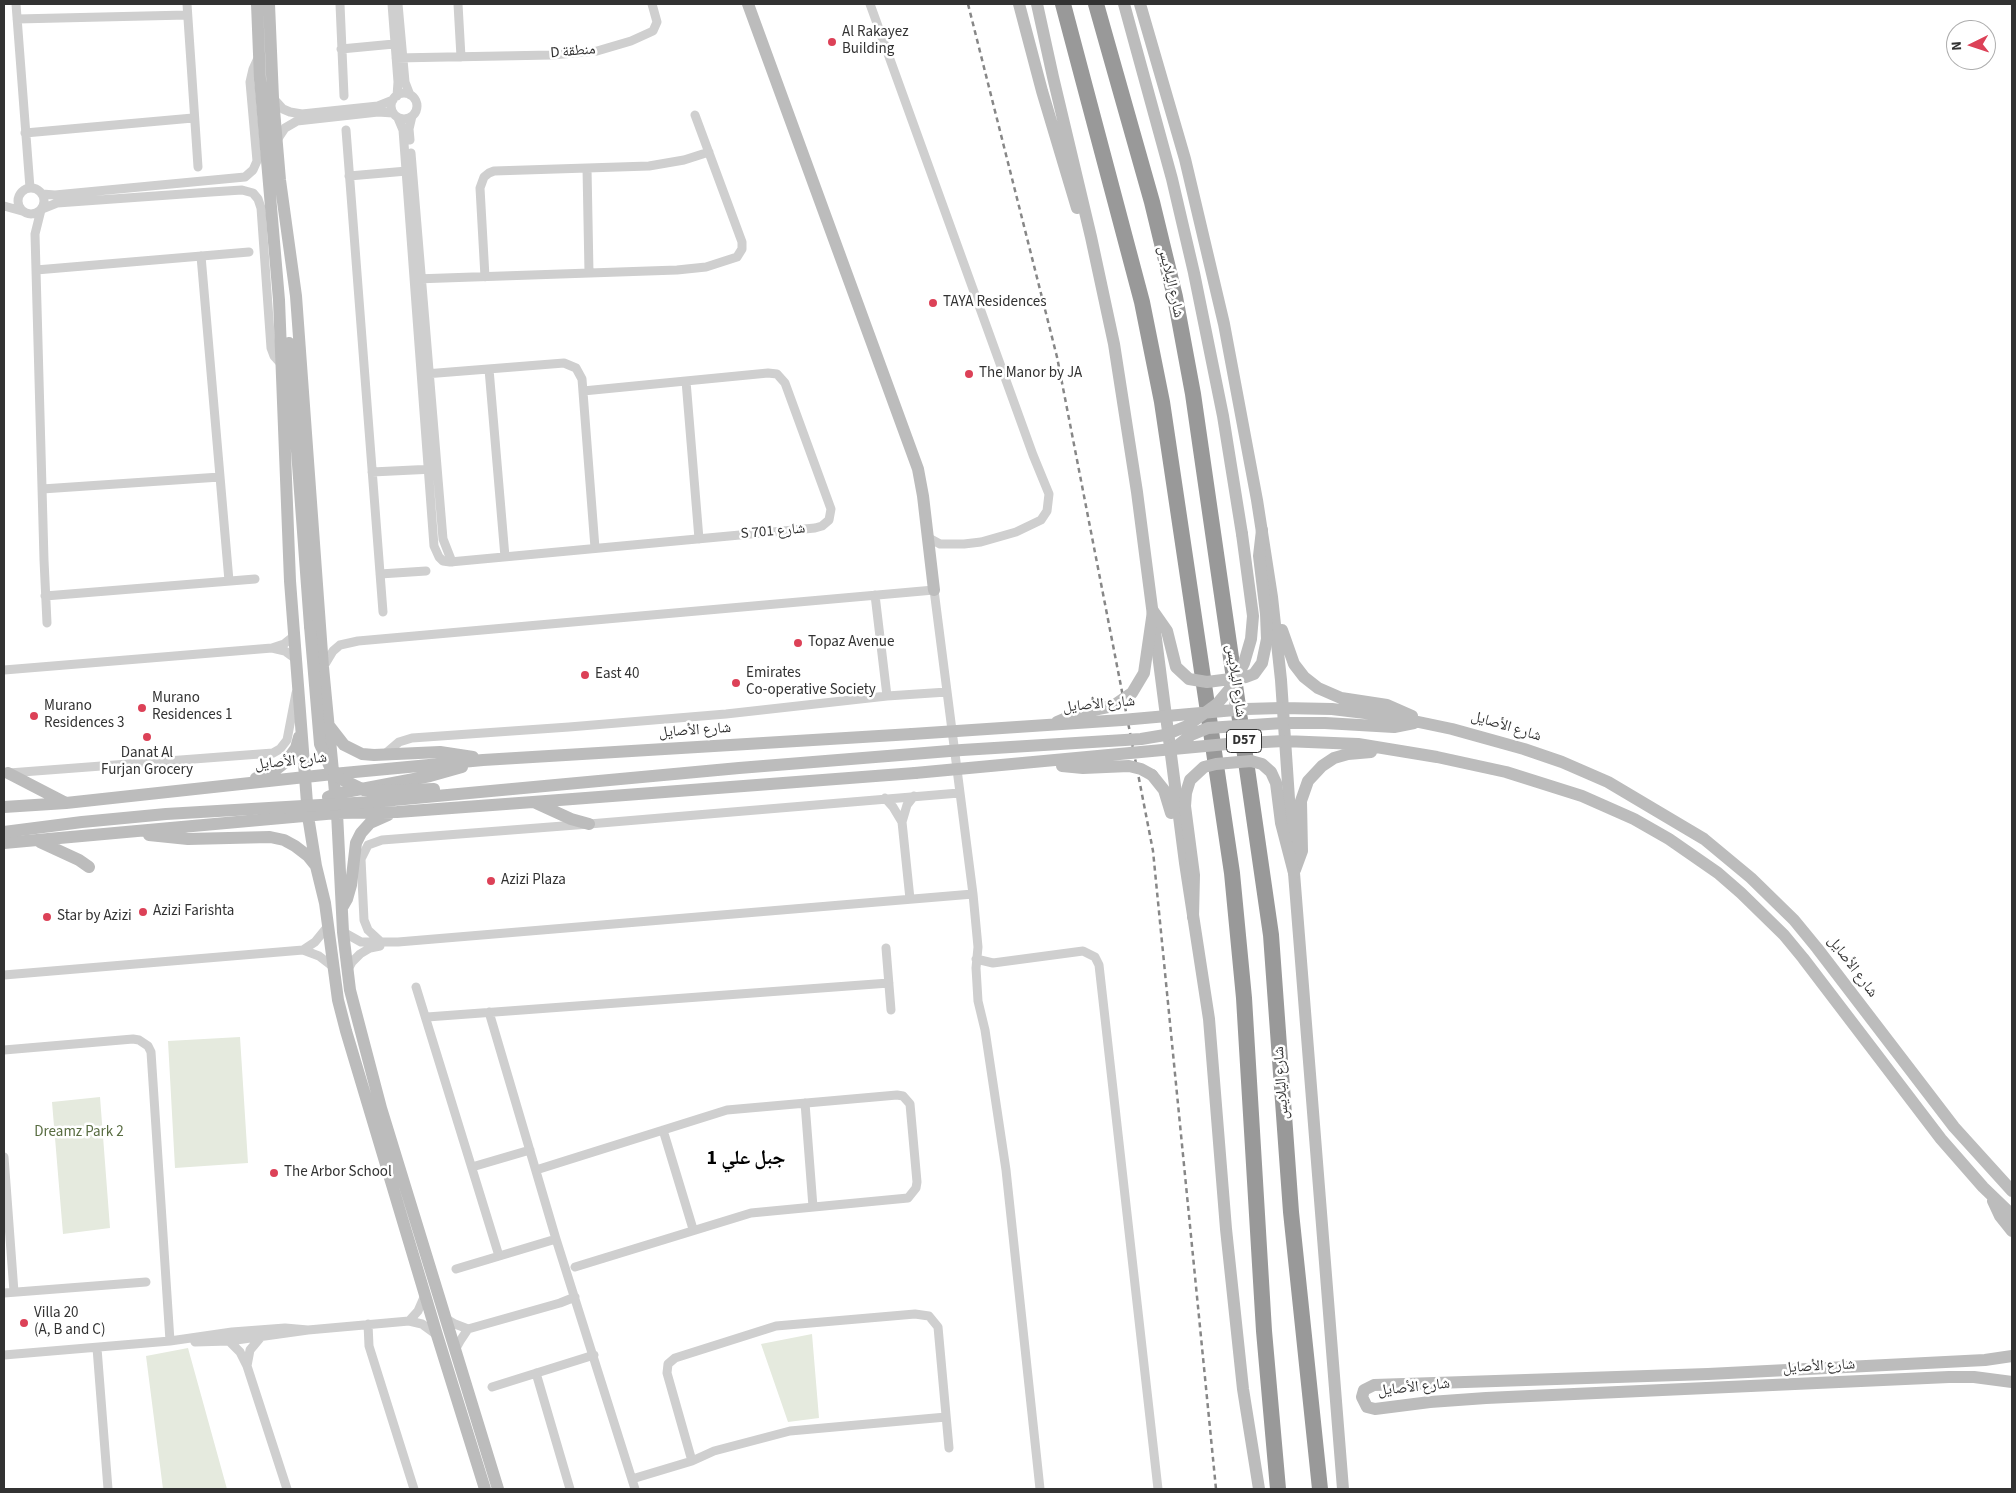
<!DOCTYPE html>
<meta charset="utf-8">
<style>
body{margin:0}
#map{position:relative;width:2016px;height:1493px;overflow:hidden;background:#fff;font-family:"Source Sans 3",sans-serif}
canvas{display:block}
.frame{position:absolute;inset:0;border:5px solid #323232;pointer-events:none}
.north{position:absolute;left:1946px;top:20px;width:50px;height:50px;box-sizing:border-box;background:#fff;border:1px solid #adadad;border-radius:50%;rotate:266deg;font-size:14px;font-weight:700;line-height:20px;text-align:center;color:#323232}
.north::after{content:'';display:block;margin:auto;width:18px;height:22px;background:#dc4157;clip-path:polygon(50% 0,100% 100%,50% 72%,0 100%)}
</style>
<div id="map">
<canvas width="2016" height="1493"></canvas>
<div class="frame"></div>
<div class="north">N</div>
</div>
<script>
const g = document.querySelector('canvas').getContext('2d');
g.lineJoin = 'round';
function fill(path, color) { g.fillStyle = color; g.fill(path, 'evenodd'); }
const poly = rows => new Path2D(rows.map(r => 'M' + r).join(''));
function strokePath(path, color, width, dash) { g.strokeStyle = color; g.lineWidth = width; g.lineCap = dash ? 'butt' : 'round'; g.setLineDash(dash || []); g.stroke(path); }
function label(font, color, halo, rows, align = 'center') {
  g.font = font + ' "Source Sans 3","Noto Naskh Arabic",sans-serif'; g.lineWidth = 5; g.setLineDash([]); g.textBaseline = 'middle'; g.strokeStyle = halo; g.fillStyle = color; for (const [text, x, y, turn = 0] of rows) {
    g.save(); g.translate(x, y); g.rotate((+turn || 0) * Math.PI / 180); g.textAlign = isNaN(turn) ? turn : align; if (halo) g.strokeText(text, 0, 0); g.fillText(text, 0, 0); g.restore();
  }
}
fill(poly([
 [240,1037,248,1163,175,1168,168,1041],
 [100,1097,110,1228,63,1234,52,1102],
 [812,1334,819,1418,788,1422,761,1344],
 [188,1348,227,1489,163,1489,146,1356]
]), '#e5eade');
strokePath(poly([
 [16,4,30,188],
 [187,4,198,167],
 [340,4,344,96],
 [392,4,398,82,397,96],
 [398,4,405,82,410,95],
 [458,4,461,57],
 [870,4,1033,455,1049,494,1047,511,1041,520,1016,532,981,542,964,544,940,544,927,537],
 [17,19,187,15],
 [341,49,394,44],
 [396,58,552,55,597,51,631,41,653,31,657,22,652,4],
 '391 106a13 13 0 1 1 26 0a13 13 0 1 1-26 0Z',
 [273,98,283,109,290,112,302,114,378,106,393,100],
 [398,118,403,130,434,546,439,557,443,561,450,562,815,528,822,526,829,520,831,509,785,383,777,374,768,373,583,391],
 [346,130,383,612],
 [25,133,193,118],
 [277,140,285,128,297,121,378,112,393,113],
 [410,140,409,129,412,116],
 [411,153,443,539,452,562],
 [587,168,589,273],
 [349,176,407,171],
 '18 201a13 13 0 1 1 26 0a13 13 0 1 1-26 0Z',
 [42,194,55,195,245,177,253,170,257,161,250,82,253,69,258,58],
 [4,206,22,211],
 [42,209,57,203,211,192,242,190,253,193,258,199,261,208,271,348,274,356,282,365],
 [41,210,35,234,44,560,47,623],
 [201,256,229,581],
 [36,270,249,252],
 [485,277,480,188,484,177,489,173,494,171,649,166,684,160,709,152],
 [415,279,677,270,706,267,737,257,742,249,742,242,695,115],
 [489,369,505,557],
 [425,374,564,363,576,368,582,379,595,548],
 [686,381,699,539],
 [372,472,434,469],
 [42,489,220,477],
 [380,574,426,571],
 [875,595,887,696],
 [45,596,255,579],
 [272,648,285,651,296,659],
 [324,666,333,651,340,645,358,641,934,590,973,894,978,947,976,968,978,1001,985,1030,1006,1170,1040,1489],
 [4,670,272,648,284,644,294,636],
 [385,754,399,742,412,738,569,727,726,714,887,696,947,692],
 [9,773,273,753,280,749,287,740,296,693],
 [885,798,893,807,902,822],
 [910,899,902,822,907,805,914,796],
 [343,932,361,942,398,942,973,894],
 [381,942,368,930,364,920,361,859,368,845,382,840,589,824,959,793],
 [886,948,891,1010],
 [303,950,315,942,328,926],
 [976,959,993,963,1083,951,1095,957,1099,965,1158,1489],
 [347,971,352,962,360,954,370,948,380,946],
 [4,975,303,950,319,956,332,966],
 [416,987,499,1256],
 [489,1012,556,1239,635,1489],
 [427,1017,889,983],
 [4,1050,133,1039,139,1040,148,1046,151,1052,170,1341],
 [805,1103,813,1207],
 [663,1130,693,1229],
 [4,1157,14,1292],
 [472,1167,530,1150],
 [536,1170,727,1110,897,1095,903,1096,910,1104,917,1182,916,1188,908,1198,751,1213,575,1267],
 [456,1269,556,1239],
 [4,1293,146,1282],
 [445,1318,455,1324,468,1329],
 [409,1321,418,1311,425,1295],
 [368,1324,369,1346,414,1489],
 [229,1341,240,1352,247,1366,287,1489],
 [195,1342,229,1341,308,1330,409,1321,422,1324,437,1335],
 [97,1348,108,1489],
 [455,1350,460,1341,468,1329,560,1303,575,1297],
 [4,1355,170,1341,232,1332,285,1328,308,1330],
 [247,1366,250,1350,260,1338],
 [536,1373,570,1489],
 [492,1387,594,1355],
 [692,1461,667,1373,668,1364,675,1358,776,1326,915,1314,929,1316,938,1327,949,1448],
 [632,1479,692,1461,714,1451,790,1431,946,1417]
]), '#cfcfcf', 9);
strokePath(poly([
 [257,4,260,79,279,300,290,581,308,816,316,866,325,903,338,1000,346,1031,437,1335,485,1489],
 [269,4,273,98,280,180,296,296,323,667,337,813,343,932,350,990,381,1108,498,1489],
 [748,4,918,469,923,496,934,590],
 [1019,4,1042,91,1077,208],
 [1037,4,1053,77,1091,237,1114,344,1137,492,1185,863,1209,1019,1226,1229,1243,1389,1259,1489],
 [1124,4,1172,179,1194,273,1223,416,1242,534],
 [1140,4,1185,159,1224,324,1257,500,1272,597,1281,680,1294,873,1343,1489],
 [289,343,310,626],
 [1282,630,1294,664,1304,677,1318,688,1341,698,1387,705,1412,716],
 [1282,708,1332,709,1390,716,1452,729,1524,749,1562,762,1608,782,1704,839,1751,878,1794,920,1817,948,1954,1127,2012,1191],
 [1283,723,1325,723,1394,727,1414,723],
 [330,727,344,745,362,754,374,755,440,752,473,757],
 [1284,741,1358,744,1437,757,1506,772,1582,796,1634,819,1669,839,1718,873,1741,893,1784,935,1803,958,1941,1139,1983,1187,2012,1215],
 [8,773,66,803],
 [1152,775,1164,790,1171,813],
 [256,778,274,771,287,761,296,748,299,737],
 [328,797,335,794,430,776,462,767],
 [536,803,571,819,589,824],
 [4,807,66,803,333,774,483,760,912,734],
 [149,835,188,839,270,837,284,840,295,846,308,856,316,866],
 [40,842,79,860,89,867],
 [4,843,337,813,397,812,533,802,915,773],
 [1295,870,1302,851,1301,801,1308,781,1322,766,1334,758,1348,754,1371,752],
 [343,906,347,899,351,885,356,843,361,833,370,823,388,815],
 [1993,1201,2000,1216,2012,1231],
 [2012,1356,1985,1360,1708,1374,1374,1385,1364,1390,1362,1397,1367,1407,1375,1409,1430,1402,1486,1398,1949,1377,1974,1377,2012,1382]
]), '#bcbcbc', 12);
strokePath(poly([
 [1063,4,1142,302,1162,402,1232,873,1244,998,1264,1331,1278,1489],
 [1096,4,1152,202,1175,297,1193,394,1271,935,1291,1212,1320,1489]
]), '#999', 16);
strokePath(poly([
 [968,4,1057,357,1153,851,1216,1489]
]), '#878787', 2.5, [5, 4]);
strokePath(poly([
 [1153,611,1167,631,1176,667,1189,679,1207,682,1246,677,1254,674,1262,663,1267,639,1266,614,1259,556,1262,530],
 [310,626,320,744,330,767,341,779,364,790,380,791,434,789],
 [1057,722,1078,713,1113,706,1132,693,1144,673,1153,611],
 [912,734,1122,720,1246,709,1282,708],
 [1171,751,1191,735,1208,728,1283,723],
 [1062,766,1083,768,1129,766,1141,769,1152,775],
 [915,773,1227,744,1284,741],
 [4,832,82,822,166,814,372,802,739,768,962,750,1141,739,1165,735,1187,726,1217,704,1233,685,1244,663,1251,639,1253,616,1242,534],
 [1193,917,1194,875,1185,806,1186,793,1190,780,1204,767,1216,764,1251,761,1262,764,1271,772,1276,783,1281,823,1294,873]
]), '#bcbcbc', 12);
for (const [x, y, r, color] of [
 [832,42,5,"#dc4157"],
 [933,303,5,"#dc4157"],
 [969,374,5,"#dc4157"],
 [798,643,5,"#dc4157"],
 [585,675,5,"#dc4157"],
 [736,683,5,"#dc4157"],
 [142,708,5,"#dc4157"],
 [34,716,5,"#dc4157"],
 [147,737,5,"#dc4157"],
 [491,881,5,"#dc4157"],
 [143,912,5,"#dc4157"],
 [47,917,5,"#dc4157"],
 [274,1173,5,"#dc4157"],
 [24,1323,5,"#dc4157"]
]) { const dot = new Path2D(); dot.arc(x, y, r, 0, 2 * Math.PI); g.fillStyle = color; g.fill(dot); strokePath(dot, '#fff', 2); }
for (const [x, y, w] of [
 [1244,741,35]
]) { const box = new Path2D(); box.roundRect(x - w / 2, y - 11.5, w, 23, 4); g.fillStyle = '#fff'; g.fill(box); strokePath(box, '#323232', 1); }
label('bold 14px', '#323232', null, [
 ["D57",1244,741]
]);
label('15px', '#323232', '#fff', [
 ["Al Rakayez",842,33],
 ["Building",842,50],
 ["TAYA Residences",943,303],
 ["The Manor by JA",979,374],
 ["Topaz Avenue",808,643],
 ["Emirates",746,674],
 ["Co-operative Society",746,691],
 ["East 40",595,675],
 ["Murano",152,699],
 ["Residences 1",152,716],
 ["Murano",44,707],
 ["Residences 3",44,724],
 ["Danat Al",147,754,"center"],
 ["Furjan Grocery",147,771,"center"],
 ["Azizi Plaza",501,881],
 ["Azizi Farishta",153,912],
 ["Star by Azizi",57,917],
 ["The Arbor School",284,1173],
 ["Villa 20",34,1314],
 ["(A, B and C)",34,1331]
], 'left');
label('15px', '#323232', '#fff', [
 ["D منطقة",573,52,-5],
 ["شارع اليلايس",1170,282,77],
 ["S 701 شارع",773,532,-5],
 ["شارع اليلايس",1235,681,82],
 ["شارع الأصايل",1099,705,-5],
 ["شارع الأصايل",1506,727,17],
 ["شارع الأصايل",695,731,-4],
 ["شارع الأصايل",291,762,-6],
 ["شارع الأصايل",1852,967,53],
 ["شارع اليلايس",1282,1083,-94],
 ["شارع الأصايل",1819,1367,-3],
 ["شارع الأصايل",1414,1388,-6]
]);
label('15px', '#586c41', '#fff', [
 ["Dreamz Park 2",79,1133]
]);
label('bold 20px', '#000', '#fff', [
 ["جبل علي 1",746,1160]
]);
</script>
